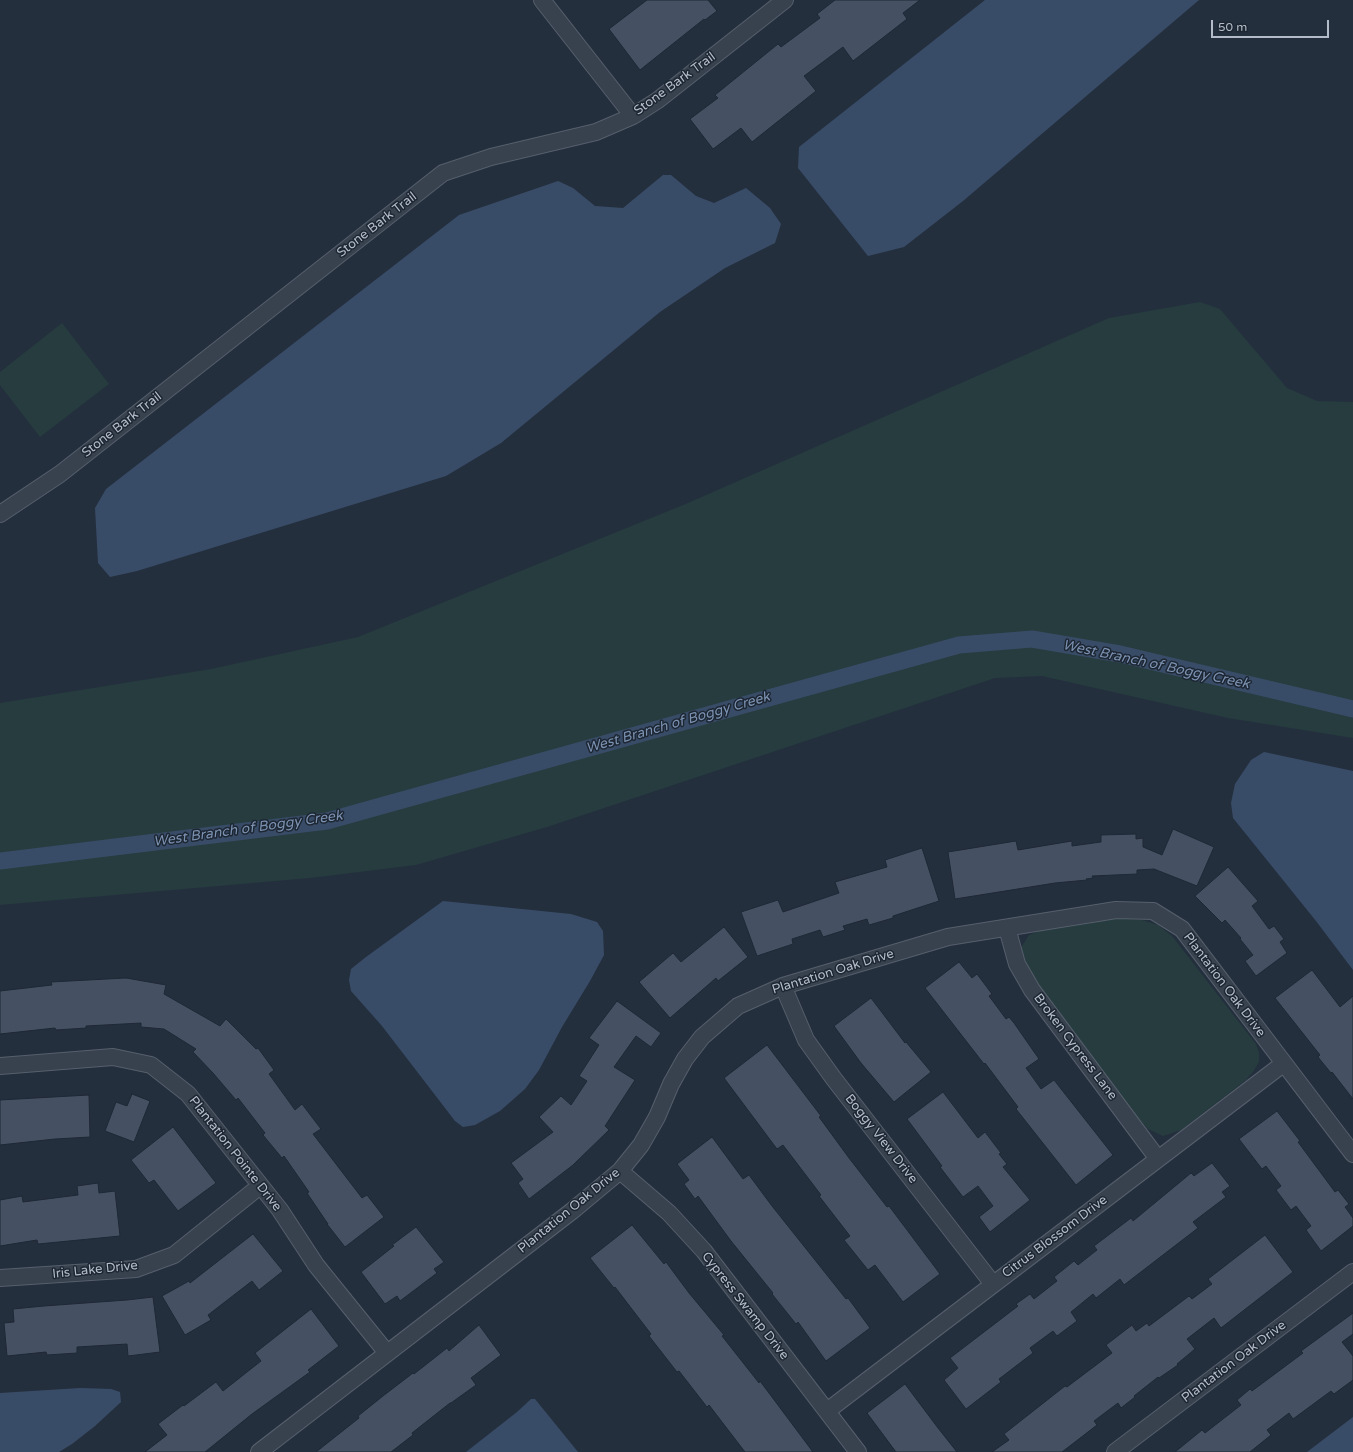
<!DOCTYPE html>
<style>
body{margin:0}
#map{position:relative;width:1353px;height:1452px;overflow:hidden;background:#242f3e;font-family:"Varela Round",sans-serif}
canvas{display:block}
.scale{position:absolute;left:1211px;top:20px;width:118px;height:18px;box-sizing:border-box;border:2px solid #b4bcc9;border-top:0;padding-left:5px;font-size:12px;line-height:14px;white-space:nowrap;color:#b4bcc9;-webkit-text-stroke:3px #1d2633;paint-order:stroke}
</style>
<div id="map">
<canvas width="1353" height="1452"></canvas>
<div class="scale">50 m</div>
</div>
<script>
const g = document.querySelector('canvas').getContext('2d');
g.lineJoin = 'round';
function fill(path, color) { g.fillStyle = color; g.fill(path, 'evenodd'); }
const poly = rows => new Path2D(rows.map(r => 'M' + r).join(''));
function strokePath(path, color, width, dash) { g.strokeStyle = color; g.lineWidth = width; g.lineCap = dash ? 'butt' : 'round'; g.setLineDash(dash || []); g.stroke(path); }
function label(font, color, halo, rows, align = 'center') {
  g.font = font + ' "Varela Round",sans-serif'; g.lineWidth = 3; g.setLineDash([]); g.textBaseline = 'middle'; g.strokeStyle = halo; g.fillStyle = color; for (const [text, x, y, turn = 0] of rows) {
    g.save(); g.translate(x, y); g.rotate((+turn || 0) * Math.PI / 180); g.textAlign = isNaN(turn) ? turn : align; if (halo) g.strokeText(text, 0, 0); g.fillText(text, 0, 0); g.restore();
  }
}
fill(poly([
 [1200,302,1220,309,1287,388,1317,401,1353,402,1353,738,1228,718,1042,676,995,678,547,827,416,865,310,878,0,905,0,703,211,669,358,637,688,503,1109,318],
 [62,323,109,384,40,437,0,385,0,372],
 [1122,918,1142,920,1158,925,1172,936,1256,1044,1259,1053,1259,1062,1253,1072,1246,1080,1181,1130,1163,1136,1148,1129,1135,1115,1027,973,1021,953,1022,946,1029,935,1040,931]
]), '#263c3f');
fill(poly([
 [985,0,1199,0,963,201,904,247,868,256,798,168,799,147],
 [663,175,671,175,696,196,714,203,746,188,770,208,781,224,775,243,725,268,660,312,501,443,446,476,137,571,110,577,98,563,95,508,106,489,459,215,558,181,573,188,595,206,623,208],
 [1264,752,1353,771,1353,970,1316,921,1233,818,1231,803,1235,784,1251,760],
 [443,901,571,914,597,922,603,931,604,955,590,981,562,1027,539,1070,525,1089,500,1111,475,1125,463,1127,455,1121,382,1026,351,991,349,980,351,969,366,957],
 [80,1388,111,1389,120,1392,121,1402,95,1426,72,1444,59,1452,0,1452,0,1393],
 [531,1399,535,1399,578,1452,466,1452,517,1412],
 [1353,1417,1353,1452,1307,1452]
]), '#394c67');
strokePath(poly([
 [0,861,327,821,959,645,1032,639,1120,654,1353,709]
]), '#394c67', 17);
const building = poly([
 [647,0,708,0,717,11,705,20,704,19,640,70,609,29,647,0],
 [835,0,920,0,903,13,907,19,853,61,843,47,804,76,816,91,752,142,741,128,713,149,690,119,718,98,715,95,778,44,781,47,820,18,817,14,835,0],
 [1173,829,1214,847,1197,886,1154,869,1137,870,1137,874,1092,876,1093,878,1086,879,1087,880,1055,883,955,899,948,852,1016,841,1018,850,1072,841,1072,846,1101,842,1101,835,1136,834,1136,839,1143,838,1143,847,1162,855,1173,829],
 [922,848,939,901,893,916,893,918,869,925,867,919,843,926,845,930,823,937,820,930,792,939,793,944,757,956,741,912,778,900,783,912,839,893,835,882,887,867,885,860,922,848],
 [1228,867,1258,901,1252,906,1269,929,1274,926,1284,939,1280,942,1287,953,1256,976,1245,961,1253,955,1240,939,1241,938,1225,920,1222,923,1195,896,1228,867],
 [724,927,748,957,718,981,716,978,670,1018,639,982,673,953,681,962,724,927],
 [959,962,972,978,977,974,992,994,989,996,1006,1019,1009,1017,1014,1023,1039,1059,1026,1068,1041,1089,1054,1080,1113,1155,1076,1185,1016,1109,1018,1107,985,1063,984,1064,925,988,959,962],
 [1312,970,1340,1007,1353,996,1353,1099,1332,1072,1331,1073,1318,1057,1320,1055,1275,998,1312,970],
 [126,978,166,985,164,994,220,1026,226,1019,256,1049,258,1048,274,1070,269,1074,295,1110,302,1104,321,1129,313,1134,362,1198,367,1195,384,1217,345,1247,327,1224,328,1224,307,1193,309,1192,284,1156,282,1158,263,1135,265,1133,238,1098,236,1100,213,1073,193,1052,196,1049,164,1029,141,1027,141,1023,86,1026,86,1028,56,1030,55,1028,0,1034,0,991,52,985,51,982,126,978],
 [871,998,905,1043,906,1042,931,1072,894,1102,861,1063,834,1026,871,998],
 [617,1001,661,1033,651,1047,636,1036,614,1067,635,1080,605,1126,609,1130,573,1165,529,1199,518,1183,523,1179,511,1163,553,1132,539,1117,561,1096,571,1105,587,1081,579,1076,599,1045,589,1038,617,1001],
 [767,1045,821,1116,819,1117,849,1158,887,1207,889,1206,940,1274,903,1302,875,1265,868,1270,844,1240,850,1236,819,1196,821,1195,783,1145,777,1149,724,1078,767,1045],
 [943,1092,978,1138,985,1132,1001,1153,999,1154,1007,1164,1003,1167,1030,1200,990,1232,979,1217,993,1206,978,1186,963,1197,940,1167,942,1166,907,1119,943,1092],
 [132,1094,150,1101,134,1142,105,1131,116,1102,127,1106,132,1094],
 [89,1095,90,1137,55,1139,0,1145,0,1100,89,1095],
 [1277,1111,1300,1141,1298,1142,1335,1192,1338,1190,1349,1204,1345,1207,1353,1218,1353,1226,1321,1251,1306,1230,1311,1226,1296,1206,1291,1210,1276,1190,1281,1186,1266,1166,1262,1169,1239,1139,1277,1111],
 [173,1127,216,1183,178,1211,154,1180,149,1183,131,1160,173,1127],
 [712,1137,743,1179,749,1175,772,1206,846,1299,848,1298,870,1328,826,1361,798,1322,796,1324,772,1294,773,1293,731,1241,698,1196,695,1199,684,1184,689,1180,677,1164,712,1137],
 [1212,1163,1230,1186,1222,1192,1226,1197,1193,1222,1198,1228,1124,1285,1120,1279,1096,1298,1093,1294,1071,1312,1077,1321,1057,1336,1053,1331,1030,1348,1033,1353,999,1379,1001,1382,966,1409,944,1380,958,1368,950,1358,1018,1306,1016,1304,1030,1294,1034,1299,1057,1281,1054,1277,1074,1261,1078,1265,1097,1250,1094,1246,1131,1218,1133,1221,1191,1173,1194,1176,1212,1163],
 [98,1183,99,1193,115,1191,120,1236,38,1244,37,1240,0,1246,0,1200,22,1196,23,1202,78,1195,77,1186,98,1183],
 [632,1225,664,1264,666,1262,689,1293,724,1335,722,1336,759,1383,760,1381,813,1452,745,1452,709,1405,707,1407,679,1371,677,1372,649,1336,651,1334,615,1287,614,1288,590,1258,632,1225],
 [416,1227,444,1262,434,1269,437,1273,400,1301,397,1296,385,1304,361,1272,394,1246,392,1245,416,1227],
 [253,1234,283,1271,259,1290,252,1281,208,1315,211,1320,185,1335,162,1296,189,1281,190,1283,253,1234],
 [1265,1235,1293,1272,1221,1328,1214,1318,1187,1339,1195,1349,1177,1364,1178,1365,1159,1378,1158,1377,1134,1396,1135,1397,1121,1408,1118,1403,1094,1421,1097,1425,1062,1452,992,1452,1009,1440,1004,1434,1065,1386,1067,1387,1112,1353,1106,1345,1132,1325,1136,1331,1147,1323,1149,1326,1189,1296,1192,1299,1212,1284,1208,1279,1265,1235],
 [153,1297,160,1352,128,1356,127,1344,77,1347,77,1353,47,1355,46,1352,7,1356,4,1323,14,1322,13,1309,44,1306,127,1300,153,1297],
 [311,1309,339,1346,308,1370,310,1372,252,1414,205,1452,145,1452,167,1435,158,1424,183,1405,184,1406,216,1382,223,1391,261,1361,255,1353,311,1309],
 [1353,1313,1353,1334,1342,1342,1353,1356,1353,1380,1334,1394,1331,1391,1293,1419,1289,1413,1267,1430,1271,1435,1250,1452,1175,1452,1202,1430,1205,1433,1241,1405,1237,1400,1250,1389,1252,1391,1303,1353,1301,1351,1353,1313],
 [479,1325,501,1355,471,1378,476,1385,451,1403,450,1403,412,1433,413,1435,391,1452,316,1452,359,1418,358,1416,383,1396,413,1373,414,1374,447,1348,449,1351,479,1325],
 [905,1384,938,1428,957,1452,896,1452,867,1413,905,1384]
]);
fill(building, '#455162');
strokePath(building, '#1f2835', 1);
const minor = poly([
 [542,0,633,116],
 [0,514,60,474,443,173,491,157,596,132,633,116,658,100,785,0],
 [1007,928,1017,964,1032,990,1158,1159],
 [783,986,806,1040,834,1079,993,1284],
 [0,1066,113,1057,151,1065,188,1094,280,1210,316,1265,387,1353],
 [620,1171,669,1213,704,1251,858,1452],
 [0,1278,136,1269,174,1255,260,1186],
 [827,1411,1283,1064],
 [259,1452,572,1211,620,1171,641,1145,657,1117,671,1084,685,1059,702,1037,738,1006,783,986,948,937,1116,910,1153,911,1182,929,1353,1154],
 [1115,1452,1353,1272]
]);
strokePath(minor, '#565f6c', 18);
strokePath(minor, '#38414e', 16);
label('13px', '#b4bcc9', '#1d2633', [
 ["Stone Bark Trail",675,84,-36],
 ["Stone Bark Trail",377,225,-38],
 ["Stone Bark Trail",122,425,-38],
 ["Plantation Oak Drive",833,972,-17],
 ["Plantation Oak Drive",1224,985,53],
 ["Broken Cypress Lane",1075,1047,53],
 ["Boggy View Drive",881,1139,52],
 ["Plantation Pointe Drive",235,1154,52],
 ["Plantation Oak Drive",569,1211,-39],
 ["Citrus Blossom Drive",1055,1237,-37],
 ["Iris Lake Drive",95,1270,-6],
 ["Cypress Swamp Drive",745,1306,52],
 ["Plantation Oak Drive",1234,1362,-37]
]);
label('italic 14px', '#7c92b1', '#1d2633', [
 ["West Branch of Boggy Creek",1156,665,12],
 ["West Branch of Boggy Creek",678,723,-16],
 ["West Branch of Boggy Creek",248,829,-8]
]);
</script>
